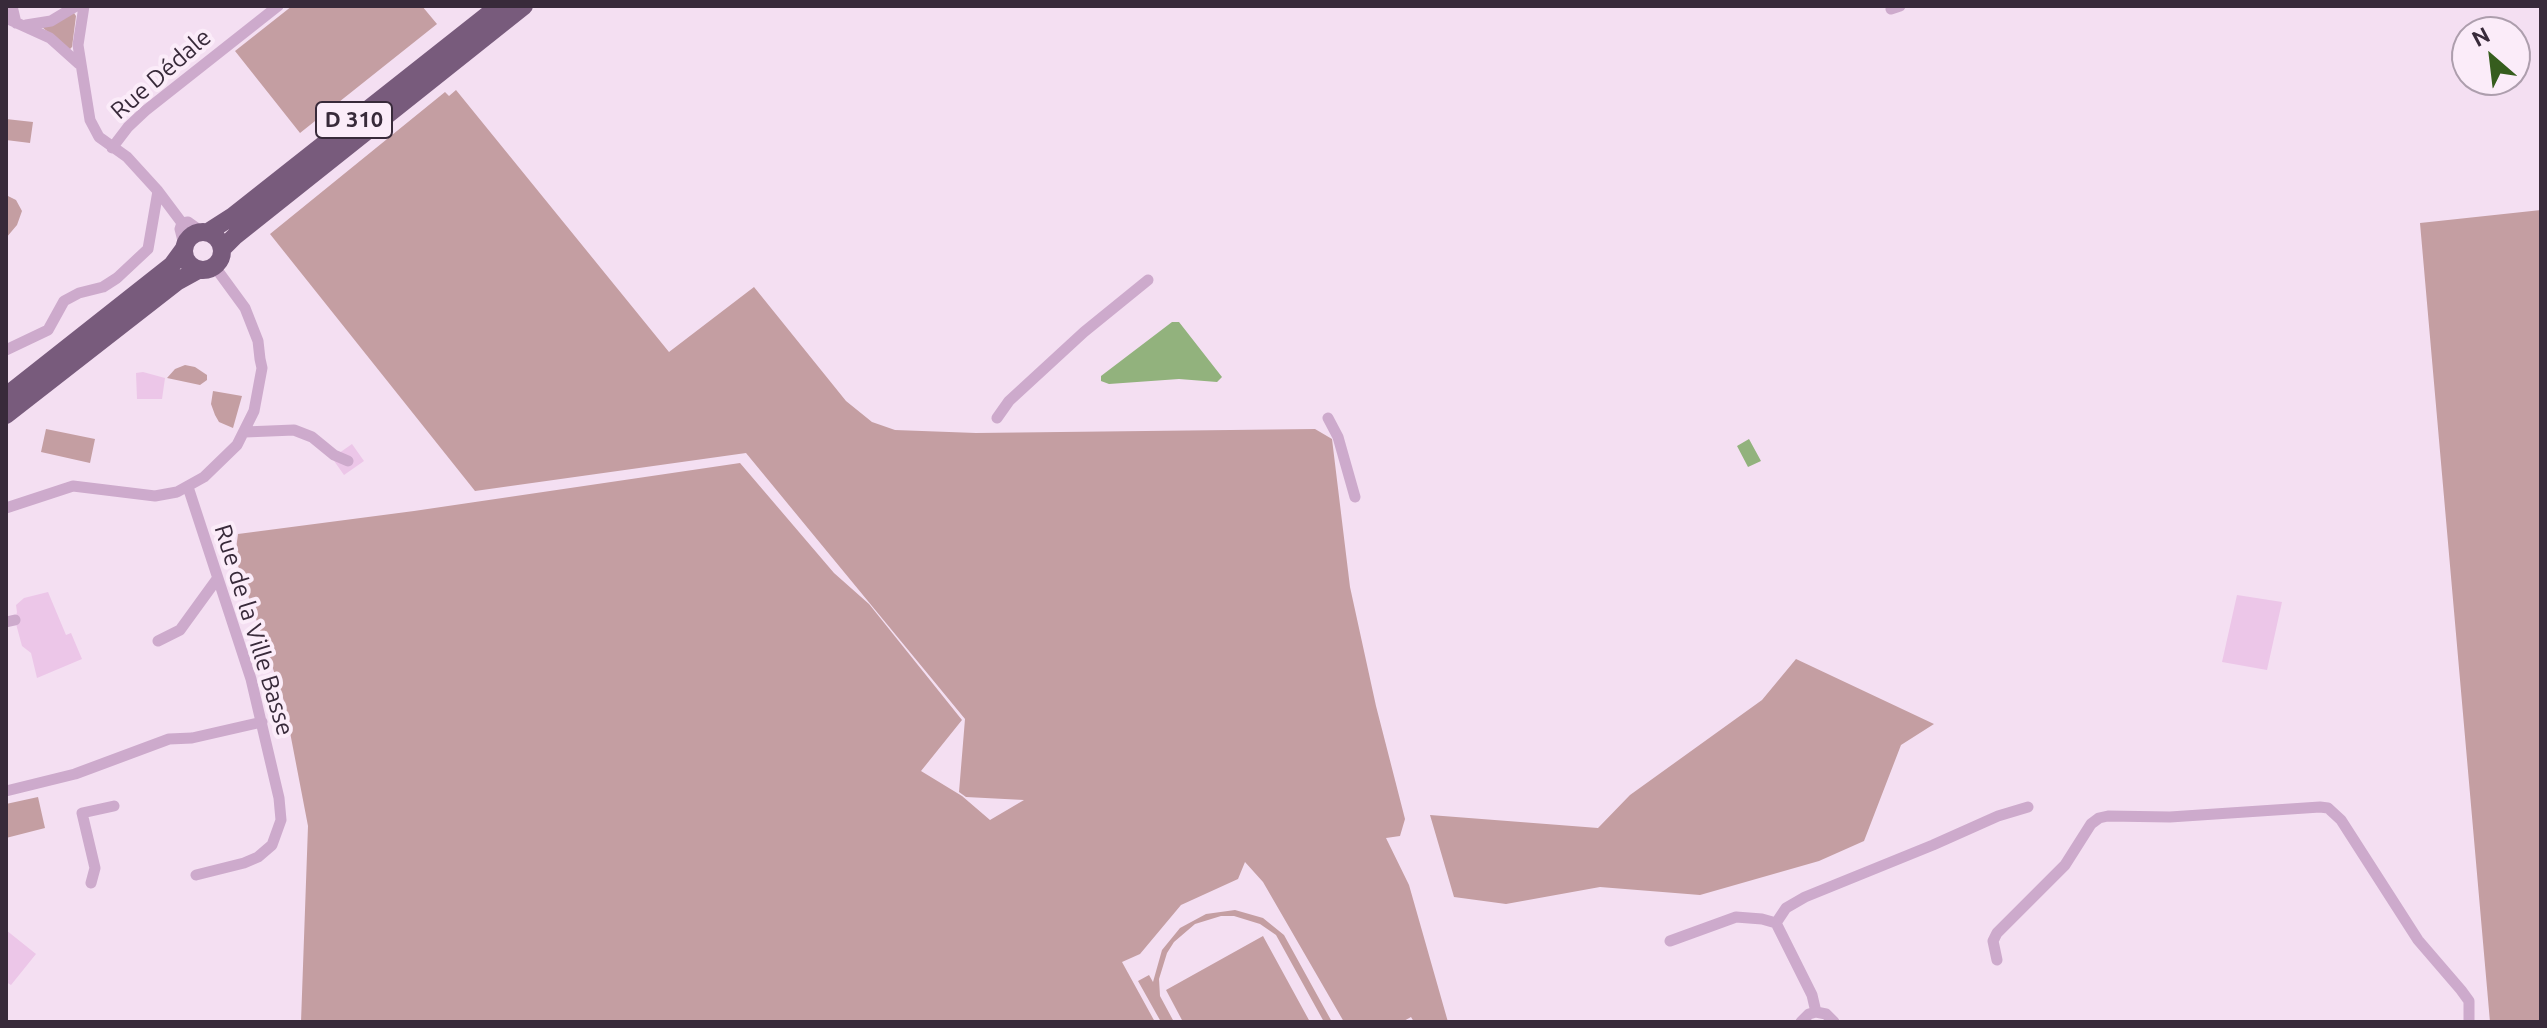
<!DOCTYPE html>
<meta charset="utf-8">
<style>
body{margin:0}
#map{position:relative;width:2547px;height:1028px;overflow:hidden;background:#f4dff2;font-family:Ubuntu,sans-serif}
canvas{display:block}
.frame{position:absolute;inset:0;border:8px solid #382a3a;pointer-events:none}
.north{position:absolute;left:2451px;top:16px;width:80px;height:80px;box-sizing:border-box;background:#fbecf9;border:2px solid #ad9ead;border-radius:50%;rotate:332deg;font-size:22px;font-weight:700;line-height:32px;text-align:center;color:#382a3a}
.north::after{content:'';display:block;margin:auto;width:28px;height:36px;background:#365d1e;clip-path:polygon(50% 0,100% 100%,50% 72%,0 100%)}
</style>
<div id="map">
<canvas width="2547" height="1028"></canvas>
<div class="frame"></div>
<div class="north">N</div>
</div>
<script>
const g = document.querySelector('canvas').getContext('2d');
g.lineJoin = 'round';
function fill(path, color) { g.fillStyle = color; g.fill(path, 'evenodd'); }
const poly = rows => new Path2D(rows.map(r => 'M' + r).join(''));
function strokePath(path, color, width, dash) { g.strokeStyle = color; g.lineWidth = width; g.lineCap = dash ? 'butt' : 'round'; g.setLineDash(dash || []); g.stroke(path); }
function label(font, color, halo, rows, align = 'center') {
  g.font = font + ' Ubuntu,sans-serif'; g.lineWidth = 8; g.setLineDash([]); g.textBaseline = 'middle'; g.strokeStyle = halo; g.fillStyle = color; for (const [text, x, y, turn = 0] of rows) {
    g.save(); g.translate(x, y); g.rotate((+turn || 0) * Math.PI / 180); g.textAlign = isNaN(turn) ? turn : align; if (halo) g.strokeText(text, 0, 0); g.fillText(text, 0, 0); g.restore();
  }
}
fill(poly([
 [292,6,422,6,437,24,300,133,235,51],
 [74,13,76,16,72,47,69,50,42,27],
 [456,90,669,352,754,287,846,401,872,422,895,430,976,433,1315,429,1332,439,1350,587,1376,706,1405,819,1400,836,1386,838,1409,885,1448,1022,1414,1022,1411,1017,1402,1022,1344,1022,1263,882,1245,862,1238,879,1181,905,1140,954,1122,962,1155,1022,301,1022,308,826,284,701,235,557,238,534,414,511,740,463,834,573,869,604,962,720,921,771,962,796,990,820,1024,800,966,797,959,792,965,719,746,453,475,491,270,234,445,92,449,96],
 [6,119,33,122,30,143,6,140],
 [6,195,16,200,22,211,17,225,6,238],
 [2541,210,2541,1022,2490,1022,2420,223],
 [185,365,195,367,207,375,207,380,200,385,167,378,175,369],
 [213,391,242,396,233,428,219,422,215,415,211,404],
 [46,429,95,439,90,463,41,452],
 [1796,659,1934,724,1901,745,1864,841,1819,861,1700,895,1600,887,1506,904,1454,897,1430,815,1598,828,1630,795,1762,700],
 [38,797,45,828,6,838,6,804],
 [1235,910,1263,918,1284,935,1332,1022,1324,1022,1276,935,1260,924,1234,916,1221,916,1195,924,1174,942,1167,953,1159,979,1160,996,1174,1022,1161,1022,1138,981,1149,975,1153,982,1162,950,1180,928,1206,914],
 [1263,936,1310,1022,1183,1022,1166,990]
]), '#c49ea2');
fill(poly([
 [143,372,165,378,162,399,137,399,136,373],
 [352,444,364,461,344,475,332,458],
 [48,592,66,635,71,633,82,659,37,678,31,653,22,646,15,620,17,612,16,605,24,598],
 [2237,595,2282,602,2267,670,2222,662],
 [6,930,36,954,11,985,6,982]
]), '#ecc6e8');
fill(poly([
 [1172,322,1179,322,1222,377,1217,382,1179,379,1109,384,1101,381,1101,376],
 [1749,439,1761,461,1748,467,1737,446]
]), '#92b27d');
strokePath(poly([
 [12,6,16,23],
 [84,6,78,45,90,120,99,137,127,157,158,191,182,223,180,229,184,245],
 [1891,9,1900,6],
 [6,18,50,38,79,64],
 [26,25,51,21,76,6],
 [112,148,128,127,145,111,278,6],
 [182,223,188,222,202,232],
 [6,350,48,330,64,301,79,293,103,287,117,278,148,249,158,191],
 [997,418,1009,401,1084,332,1148,280],
 [1328,418,1338,437,1355,497],
 [245,432,294,430,312,437,334,455,348,461],
 [188,487,251,679,279,798,281,820,272,845,258,857,244,863,196,875],
 [6,508,73,486,155,496,177,492,204,477,237,445,254,411,262,368,260,359,258,341,245,308,215,267],
 [6,622,15,620],
 [158,641,180,630,217,579],
 [6,791,75,774,169,739,192,738,262,722],
 [91,883,95,868,82,813,114,806],
 [1776,923,1786,908,1805,897,1933,845,1998,816,2028,807],
 [1776,923,1812,995,1816,1012],
 [1670,941,1736,917,1762,919,1776,923],
 [1997,960,1993,941,1997,933,2065,865,2091,824,2099,818,2108,816,2170,817,2320,807,2328,808,2341,820,2418,940,2461,990,2469,1001,2469,1022],
 [1801,1022,1809,1014,1816,1012,1826,1014,1834,1022]
]), '#cdaacc', 11);
strokePath(poly([
 '184 251a19 19 0 1 1 38 0a19 19 0 1 1-38 0Z',
 [208,232,233,216,499,6],
 [222,249,235,236,524,6],
 [6,396,172,265,183,250],
 [6,415,178,281,198,270]
]), '#785b7c', 18);
for (const [x, y, w] of [
 [354,120,76]
]) { const box = new Path2D(); box.roundRect(x - w / 2, y - 18, w, 36, 6); g.fillStyle = '#fbecf9'; g.fill(box); strokePath(box, '#382a3a', 2); }
label('bold 22px', '#382a3a', null, [
 ["D 310",354,120]
]);
label('24px', '#382a3a', '#fbecf9', [
 ["Rue Dédale",161,74,-41],
 ["Rue de la Ville Basse",254,630,73]
]);
</script>
